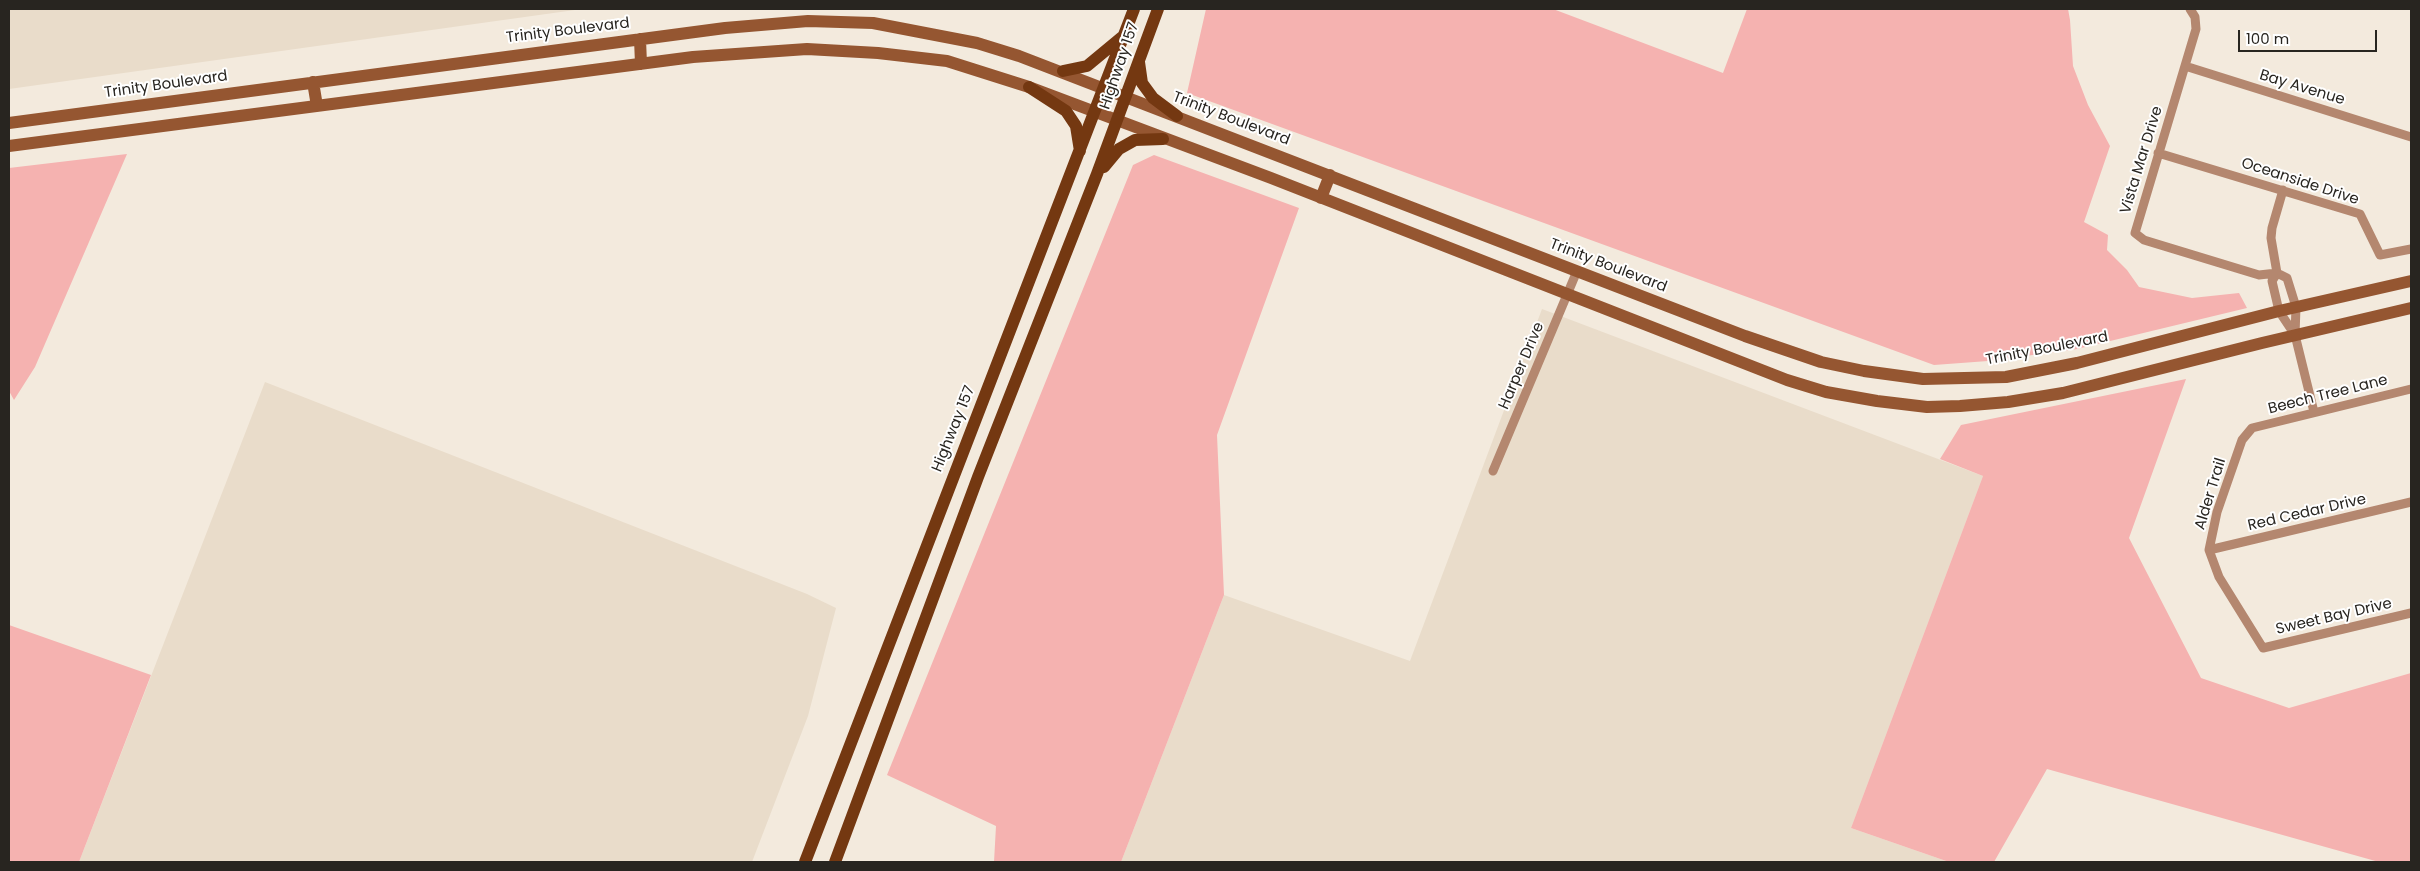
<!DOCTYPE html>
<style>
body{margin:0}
#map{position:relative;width:2420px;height:871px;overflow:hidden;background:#f3eadd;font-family:Poppins,sans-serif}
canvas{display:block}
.frame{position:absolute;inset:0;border:10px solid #282520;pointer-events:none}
.scale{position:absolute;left:2238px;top:30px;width:139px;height:22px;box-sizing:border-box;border:2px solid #282520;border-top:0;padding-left:6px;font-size:15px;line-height:18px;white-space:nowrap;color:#282520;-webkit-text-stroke:4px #fff;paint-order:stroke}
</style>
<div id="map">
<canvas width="2420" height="871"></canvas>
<div class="frame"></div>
<div class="scale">100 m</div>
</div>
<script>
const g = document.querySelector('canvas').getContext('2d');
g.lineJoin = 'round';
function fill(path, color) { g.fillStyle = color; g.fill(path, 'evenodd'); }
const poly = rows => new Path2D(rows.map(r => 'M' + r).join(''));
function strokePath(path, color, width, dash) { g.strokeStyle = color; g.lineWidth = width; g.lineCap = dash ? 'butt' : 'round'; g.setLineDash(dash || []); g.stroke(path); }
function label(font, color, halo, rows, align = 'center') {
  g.font = font + ' Poppins,sans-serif'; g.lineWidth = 4; g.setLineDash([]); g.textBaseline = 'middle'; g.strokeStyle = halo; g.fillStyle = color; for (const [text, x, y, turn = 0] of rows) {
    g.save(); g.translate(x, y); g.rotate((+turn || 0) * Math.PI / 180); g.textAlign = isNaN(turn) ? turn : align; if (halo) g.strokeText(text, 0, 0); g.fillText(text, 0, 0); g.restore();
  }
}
fill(poly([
 [9,9,582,9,9,89],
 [1542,309,1983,476,1851,828,1949,862,1121,862,1224,595,1410,661],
 [265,382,807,594,836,608,808,716,752,862,79,862]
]), '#e9dcca');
fill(poly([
 [1206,9,1553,9,1723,73,1747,9,2068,9,2070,20,2073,66,2088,105,2110,146,2084,222,2108,235,2107,250,2127,270,2139,287,2192,298,2239,293,2247,308,2077,349,1988,361,1934,365,1187,93],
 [127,154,35,367,14,400,9,391,9,168],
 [1154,155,1299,208,1217,435,1224,595,1121,862,994,862,996,826,887,775,1133,165],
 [2186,379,2129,538,2201,678,2289,708,2411,673,2411,862,2379,862,2047,769,1994,862,1949,862,1851,828,1983,476,1940,459,1961,425],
 [9,625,151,675,79,862,9,862]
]), '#f5b2b0');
strokePath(poly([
 [2190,9,2195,17,2196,29,2135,233,2144,240,2259,275,2277,273],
 [2185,66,2411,137],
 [2158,153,2360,214,2380,255,2411,249],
 [2283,190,2272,228,2271,238,2277,273,2272,281,2279,311,2295,335],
 [2277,273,2287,278,2296,307,2295,335,2314,412],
 [2411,389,2252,428,2242,440,2217,512,2209,550,2219,577,2263,648,2411,613],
 [1493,471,1577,271],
 [2209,550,2411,502]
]), '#b4876f', 9);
strokePath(poly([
 [640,39,641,64],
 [313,82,317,106],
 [9,123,725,28,808,21,873,23,977,43,1019,56,1745,336,1821,362,1864,371,1923,379,2006,377,2077,363,2279,311,2411,281],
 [9,146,693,57,807,49,878,53,947,61,1029,87,1271,178,1787,380,1826,392,1877,401,1927,407,1960,406,2008,402,2063,393,2262,343,2411,308],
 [1321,198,1330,175]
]), '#955631', 12);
strokePath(poly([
 [1139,62,1142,83,1153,98,1177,116],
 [1063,71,1087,66,1122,37],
 [1029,87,1066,111,1076,126,1080,151],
 [1104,167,1119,149,1135,140,1163,139],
 [805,862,1134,9],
 [835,862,978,477,1097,174,1158,9]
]), '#743811', 12);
label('15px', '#282520', '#fff', [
 ["Trinity Boulevard",568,31,-7],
 ["Highway 157",1120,66,-71],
 ["Trinity Boulevard",166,85,-8],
 ["Bay Avenue",2302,88,17],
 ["Trinity Boulevard",1231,119,21],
 ["Vista Mar Drive",2142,160,-73],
 ["Oceanside Drive",2300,182,18],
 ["Trinity Boulevard",1608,266,21],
 ["Trinity Boulevard",2047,349,-11],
 ["Harper Drive",1522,366,-67],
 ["Beech Tree Lane",2328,395,-14],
 ["Highway 157",954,429,-68],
 ["Alder Trail",2211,494,-73],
 ["Red Cedar Drive",2307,513,-13],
 ["Sweet Bay Drive",2334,617,-13]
]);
</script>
